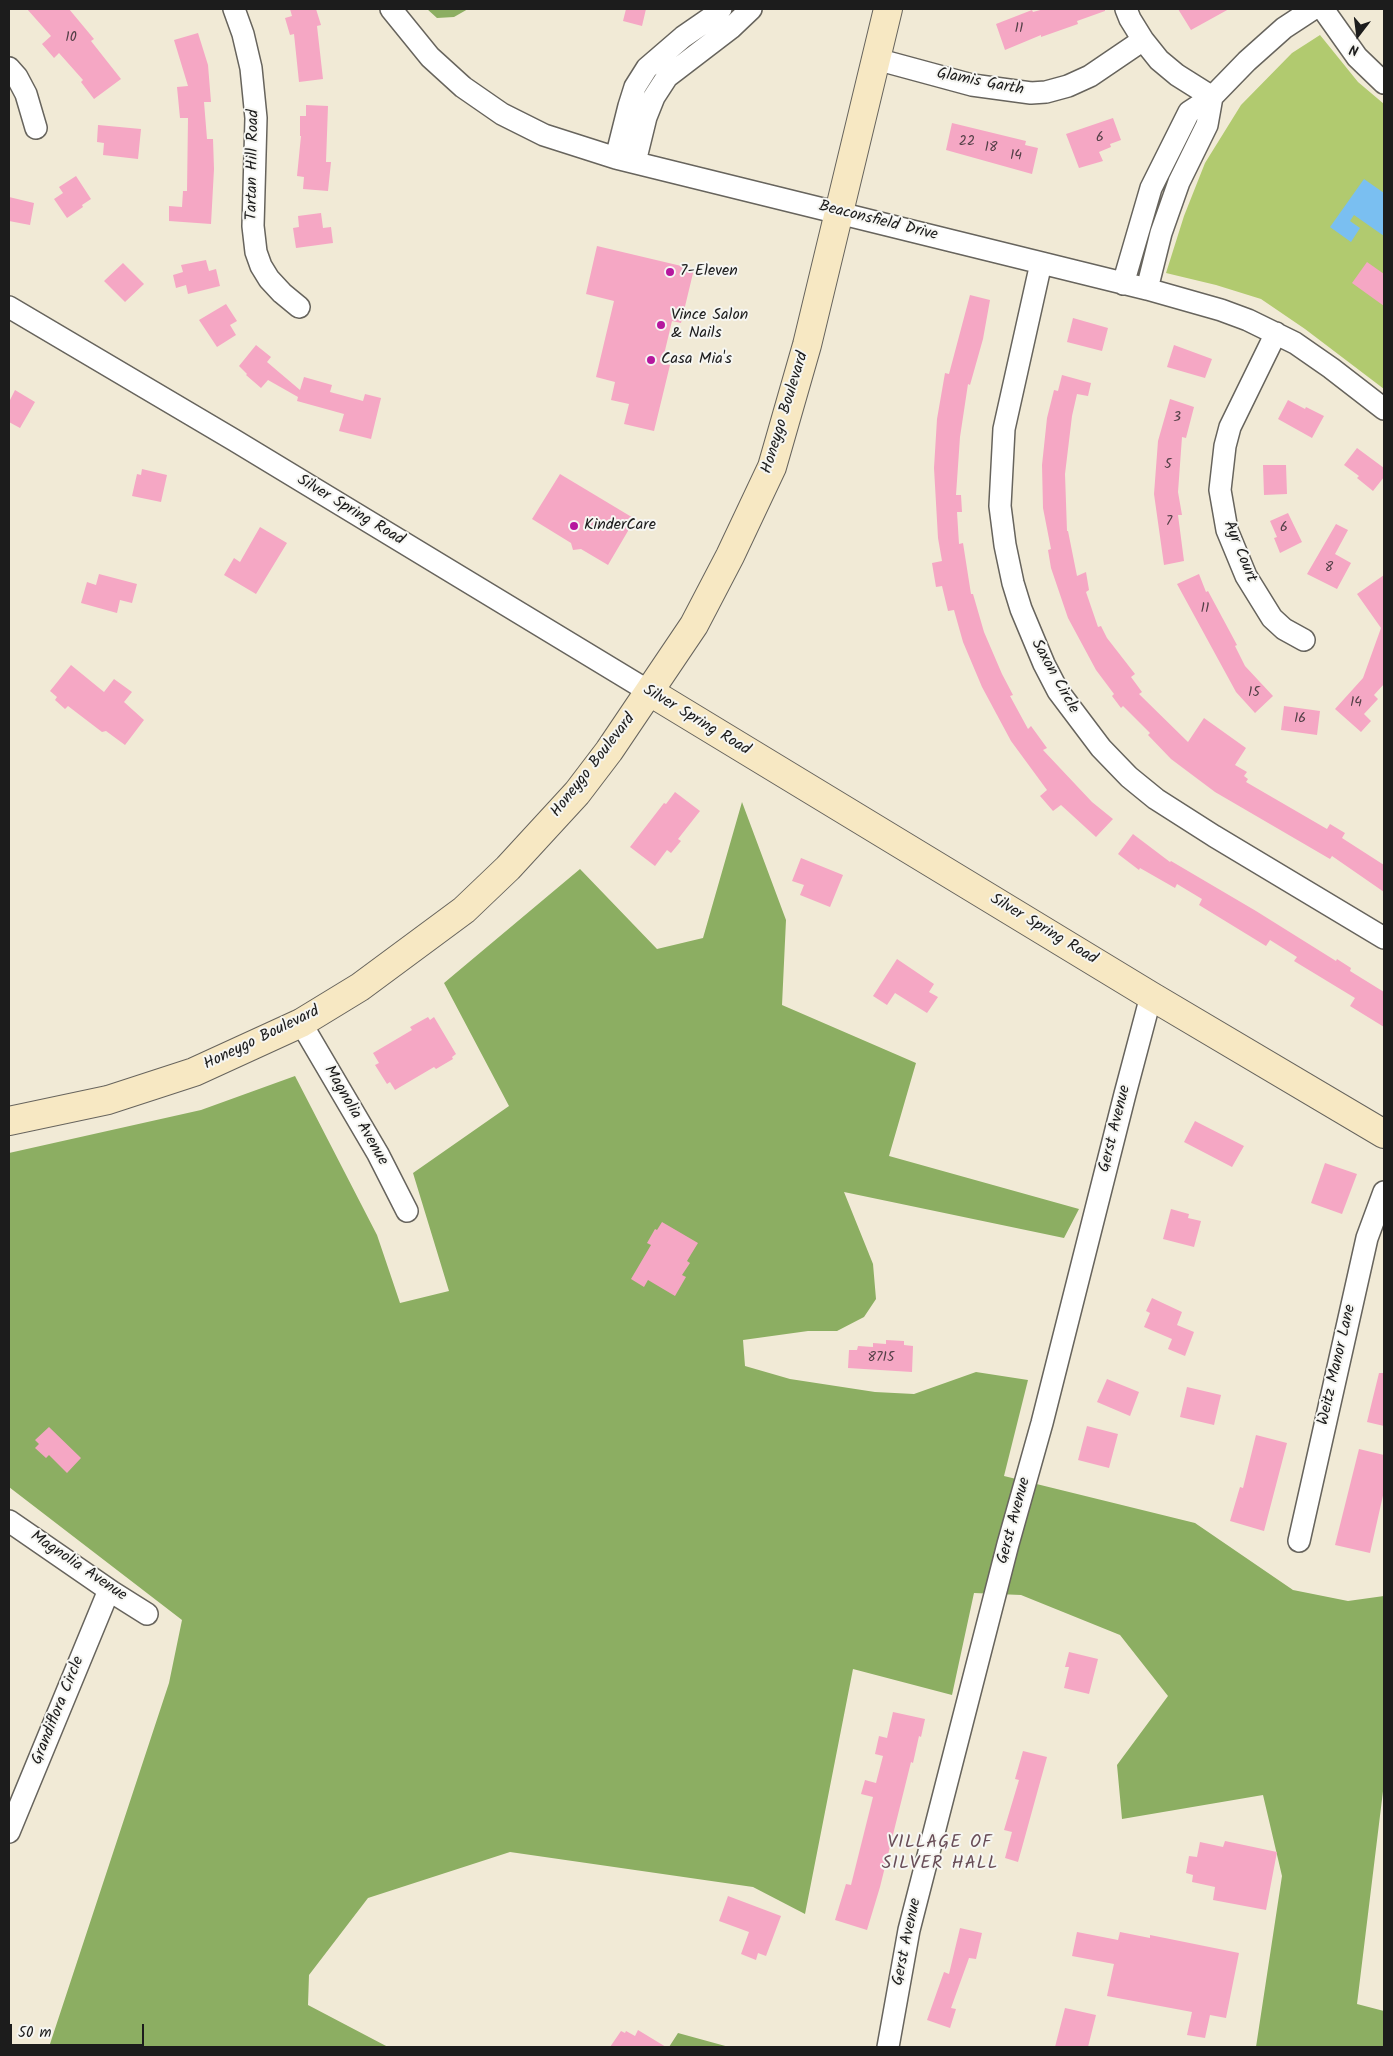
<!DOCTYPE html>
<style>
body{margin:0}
#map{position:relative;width:1393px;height:2056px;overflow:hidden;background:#f1ead6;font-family:Kalam,sans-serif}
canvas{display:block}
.frame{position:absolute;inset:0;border:10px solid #1c1c1c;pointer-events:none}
.north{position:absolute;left:1333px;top:10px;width:50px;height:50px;-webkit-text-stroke:4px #f6f6f2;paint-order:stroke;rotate:195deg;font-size:14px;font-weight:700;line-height:20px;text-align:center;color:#1c1c1c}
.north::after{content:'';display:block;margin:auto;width:18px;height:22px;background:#1c1c1c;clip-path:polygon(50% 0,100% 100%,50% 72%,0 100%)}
.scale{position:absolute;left:10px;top:2024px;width:134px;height:22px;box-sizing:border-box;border:2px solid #1c1c1c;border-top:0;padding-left:6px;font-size:15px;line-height:18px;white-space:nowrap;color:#1c1c1c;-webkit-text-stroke:4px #f6f6f2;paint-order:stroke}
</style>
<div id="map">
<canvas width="1393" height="2056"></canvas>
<div class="frame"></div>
<div class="north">N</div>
<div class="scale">50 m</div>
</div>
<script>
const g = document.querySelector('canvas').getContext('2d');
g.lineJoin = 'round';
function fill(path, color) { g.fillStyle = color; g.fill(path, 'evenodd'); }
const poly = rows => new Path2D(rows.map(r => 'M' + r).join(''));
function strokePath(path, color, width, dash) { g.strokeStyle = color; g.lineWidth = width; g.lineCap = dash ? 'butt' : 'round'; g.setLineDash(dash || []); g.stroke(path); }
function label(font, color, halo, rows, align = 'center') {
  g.font = font + ' Kalam,sans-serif'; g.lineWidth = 4; g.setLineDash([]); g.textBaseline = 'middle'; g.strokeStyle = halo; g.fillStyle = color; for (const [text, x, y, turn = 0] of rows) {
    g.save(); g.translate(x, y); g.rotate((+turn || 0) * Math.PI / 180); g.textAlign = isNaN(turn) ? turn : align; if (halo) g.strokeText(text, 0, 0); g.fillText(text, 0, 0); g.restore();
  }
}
fill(poly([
 [1320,35,1358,82,1384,104,1384,389,1305,329,1261,299,1216,285,1166,273,1184,216,1205,163,1241,105,1292,53]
]), '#b1ca6f');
fill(poly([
 [427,9,468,9,454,17,437,18],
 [742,802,786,920,782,1005,916,1063,889,1156,1079,1209,1064,1238,844,1192,873,1264,876,1299,864,1317,837,1331,808,1331,743,1340,745,1366,790,1379,875,1392,914,1394,976,1372,1028,1380,1004,1476,1195,1523,1293,1590,1348,1601,1384,1596,1384,1783,1357,2004,1384,2011,1384,2047,1256,2047,1282,1876,1263,1795,1122,1819,1117,1765,1168,1696,1120,1635,1021,1595,974,1593,952,1695,853,1669,805,1914,753,1887,510,1852,368,1898,309,1975,308,2005,388,2047,49,2047,169,1683,182,1620,9,1487,9,1153,201,1110,295,1076,377,1235,400,1303,449,1291,413,1173,509,1106,444,983,580,869,657,949,703,938],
 [678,2033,729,2047,669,2047]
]), '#8cae62');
fill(poly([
 [1364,179,1384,193,1384,236,1354,215,1350,221,1360,228,1351,242,1330,227]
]), '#7abff1');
fill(poly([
 [27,9,69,9,94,39,91,41,121,79,94,99,81,82,83,80,59,53,54,58,42,44,51,36],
 [290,9,316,9,321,25,317,26,323,79,299,82,294,34,290,35,285,18,292,16],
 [626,9,646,9,642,26,623,21],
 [1044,9,1105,9,1105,11,1077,21,1078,24,1041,37,1041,35,1005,50,996,24,1032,10,1033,12],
 [1178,9,1229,9,1191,30],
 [198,33,208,65,211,102,204,102,207,139,213,139,214,169,211,224,169,221,169,206,182,207,183,191,187,191,188,118,180,118,177,87,188,86,174,40],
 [306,105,328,106,326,162,331,162,328,191,303,189,304,177,297,176,301,136,300,136,300,116,306,116],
 [1113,118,1121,140,1110,144,1111,147,1099,152,1103,161,1079,168,1066,134],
 [952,123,1026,141,1025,145,1038,148,1032,174,946,150],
 [98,125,141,129,138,159,103,155,104,143,97,142],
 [76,176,91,199,82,205,83,207,67,218,54,199,63,193,59,187],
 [9,197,34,203,30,225,9,221],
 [321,213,323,228,331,227,333,243,296,248,293,228,299,227,298,216],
 [597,246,694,269,681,323,672,321,662,363,670,365,654,431,624,424,629,404,611,400,615,382,596,377,614,301,586,294],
 [206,260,209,271,216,269,220,286,188,294,186,285,176,288,173,275,183,272,181,265],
 [1367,262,1384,274,1384,306,1352,283],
 [123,263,144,284,125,302,104,281],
 [970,295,990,300,983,339,970,385,968,384,960,437,956,495,961,495,962,512,957,512,959,544,963,543,971,594,973,594,984,632,1002,674,1013,695,1010,696,1028,729,1031,726,1047,748,1043,750,1092,802,1113,819,1096,837,1061,805,1053,811,1040,796,1047,790,1011,741,982,687,963,642,954,610,948,611,942,586,936,587,932,563,942,561,938,538,934,468,937,419,945,373,949,374],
 [226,304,237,321,230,325,236,335,217,347,199,320],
 [1073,318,1108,328,1102,351,1067,342],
 [256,345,271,357,267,362,300,390,304,377,332,385,330,392,363,401,365,394,381,398,371,439,339,431,344,414,297,401,298,397,268,380,261,388,246,375,247,374,239,366],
 [1174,345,1212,359,1205,378,1167,367],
 [1062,375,1091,383,1088,396,1077,394,1072,416,1065,474,1067,531,1068,531,1077,576,1086,572,1089,590,1086,592,1098,627,1101,626,1107,638,1135,674,1131,677,1142,692,1139,694,1188,742,1204,718,1246,748,1235,765,1247,772,1244,776,1248,779,1246,782,1327,829,1330,824,1345,833,1342,838,1384,865,1384,892,1332,856,1330,859,1215,792,1171,759,1148,735,1150,733,1123,706,1121,708,1112,696,1114,694,1096,670,1068,618,1051,568,1048,550,1051,549,1043,508,1042,465,1047,418,1054,390,1058,391],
 [15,390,35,402,20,428,9,422,9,402],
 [1170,399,1194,407,1186,438,1182,437,1178,492,1182,515,1178,515,1184,561,1164,565,1154,494,1158,441],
 [1288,400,1305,409,1306,407,1324,416,1312,438,1278,419],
 [1357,448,1384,468,1384,477,1373,491,1357,478,1359,476,1344,465],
 [1263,465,1286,465,1287,494,1264,495],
 [142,469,167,475,161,502,132,496,137,474,141,475],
 [560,474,635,519,608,565,581,549,573,550,571,543,532,519],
 [1288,513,1302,542,1280,553,1274,538,1277,537,1270,521],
 [1336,524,1348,530,1335,554,1351,563,1337,589,1307,574],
 [260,527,287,543,256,594,224,575,234,558,240,562],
 [99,574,137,584,132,603,120,600,117,613,81,603,87,582,96,585],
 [1199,574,1206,592,1208,591,1237,645,1235,646,1245,666,1273,696,1255,713,1236,692,1177,584],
 [1384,575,1384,684,1374,695,1378,699,1364,714,1371,721,1361,732,1335,709,1363,678,1381,628,1357,594],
 [71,665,104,692,114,679,132,692,124,702,144,720,125,745,106,731,102,732,68,706,65,709,55,700,57,697,50,691],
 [1284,706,1320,711,1317,735,1281,730],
 [675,792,700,811,678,839,681,841,671,853,667,850,655,866,630,847,664,803,666,804],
 [1133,834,1170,862,1171,861,1256,911,1336,961,1337,959,1351,968,1350,971,1384,992,1384,1027,1350,1006,1355,998,1294,961,1297,957,1270,940,1266,946,1199,905,1202,899,1177,884,1175,888,1140,868,1139,870,1118,854],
 [801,858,843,875,830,907,800,895,804,885,792,881],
 [897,959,934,984,929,992,938,997,927,1013,895,993,887,1005,873,996],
 [428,1017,430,1020,434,1017,456,1054,452,1057,453,1059,436,1069,434,1067,395,1090,390,1082,387,1084,375,1065,379,1063,373,1053,412,1030,410,1027],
 [1195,1121,1244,1146,1232,1167,1184,1142],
 [1325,1163,1357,1174,1342,1214,1311,1203],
 [1171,1209,1189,1214,1188,1218,1201,1221,1194,1247,1163,1239],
 [662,1222,698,1243,687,1261,690,1263,682,1275,686,1277,675,1296,648,1280,644,1287,631,1279,651,1245,647,1243,655,1229,657,1230],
 [1152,1298,1182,1312,1177,1325,1194,1332,1185,1356,1168,1349,1172,1339,1144,1327,1150,1313,1146,1311],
 [886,1340,904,1341,904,1345,913,1346,912,1372,848,1368,849,1350,857,1350,858,1346,873,1347,873,1343,886,1344],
 [1379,1373,1384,1373,1384,1426,1367,1422],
 [1107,1379,1139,1392,1130,1416,1097,1402],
 [1187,1387,1221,1395,1214,1425,1180,1417],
 [1087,1426,1118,1434,1109,1468,1078,1460],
 [49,1427,81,1458,67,1473,49,1455,46,1458,35,1448,39,1444,35,1440],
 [1256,1435,1287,1443,1264,1531,1230,1521,1240,1487,1243,1488],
 [1359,1449,1384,1455,1384,1491,1370,1553,1335,1545],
 [1069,1652,1098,1659,1089,1694,1064,1688,1069,1667,1065,1667],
 [893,1712,925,1719,921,1737,919,1736,913,1763,911,1762,880,1887,867,1930,835,1920,846,1884,851,1885,873,1797,861,1794,865,1780,876,1783,883,1756,875,1754,879,1736,887,1738],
 [1023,1751,1047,1757,1018,1862,1005,1858,1012,1832,1004,1830,1019,1780,1015,1779],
 [1225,1841,1277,1852,1266,1910,1213,1900,1215,1887,1192,1882,1193,1875,1186,1873,1189,1856,1197,1857,1200,1842,1223,1847],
 [728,1896,781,1916,766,1956,758,1953,756,1960,741,1954,749,1932,719,1921],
 [960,1928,982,1933,976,1959,969,1958,951,2008,956,2009,950,2028,927,2020,944,1972,949,1974],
 [1077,1932,1118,1940,1120,1932,1150,1938,1150,1935,1239,1953,1226,2018,1210,2015,1205,2038,1187,2035,1192,2012,1107,1996,1114,1964,1072,1956],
 [1065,2008,1096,2015,1088,2047,1055,2047],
 [638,2030,666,2047,610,2047,621,2031,625,2033,626,2031,635,2036]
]), '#f5a7c4');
const street = poly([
 [234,9,243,34,251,68,256,118,253,226,256,252,261,266,269,279,282,293,299,307],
 [391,9,430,57,463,87,502,114,544,135,616,158,1147,289,1221,310,1248,320,1295,343,1331,368,1384,409],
 [1126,9,1130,19,1143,40,1159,60,1177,75,1212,97],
 [1323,9,1357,57,1384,83],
 [876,59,972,85,1031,93,1046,92,1068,86,1090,76,1143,40],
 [9,68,17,77,26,94,36,128],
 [616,158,629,106,635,87,647,68,683,37,712,17,721,9],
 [635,162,646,117,654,97,667,77,731,28,751,9],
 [1041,263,1004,429,1000,506,1005,545,1013,583,1021,609,1044,664,1058,691,1101,748,1129,777,1156,799,1214,836,1384,938],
 [1123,284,1151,188,1189,112,1212,97,1247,61,1284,28,1313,9],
 [1147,289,1161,233,1179,182,1207,125,1212,97],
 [9,307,234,440,650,692],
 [1276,333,1230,427,1225,446,1220,490,1227,530,1246,576,1272,618,1284,629,1304,640],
 [301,1023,378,1154,407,1211],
 [9,1521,112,1592,147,1614],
 [1299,1541,1367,1238,1384,1192],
 [9,1832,109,1590],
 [888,2047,909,1930,1008,1544,1042,1423,1125,1094,1151,996]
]);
const secondary = poly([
 [650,692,1151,996,1384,1134],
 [9,1121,108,1100,194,1072,301,1023,360,987,464,910,508,868,577,793,609,751,694,625,730,556,772,467,807,345,888,9]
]);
strokePath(street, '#67645d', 24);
strokePath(secondary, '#67645d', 30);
strokePath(street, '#fff', 21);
strokePath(secondary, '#f7e8c3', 28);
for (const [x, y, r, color] of [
 [670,272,5,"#b5179e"],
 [661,325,5,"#b5179e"],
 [651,360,5,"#b5179e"],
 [574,526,5,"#b5179e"]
]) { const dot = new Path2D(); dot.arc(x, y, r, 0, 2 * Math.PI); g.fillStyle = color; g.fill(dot); strokePath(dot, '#f6f6f2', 2); }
label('14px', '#523f46', null, [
 ["11",1019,30],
 ["10",71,39],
 ["6",1100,139],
 ["22",967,143],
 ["18",991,149],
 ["14",1016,157],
 ["3",1177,419],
 ["5",1168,466],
 ["7",1169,523],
 ["6",1284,529],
 ["8",1329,569],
 ["11",1205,610],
 ["15",1254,694],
 ["14",1356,704],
 ["16",1300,720],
 ["8715",881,1359]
]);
label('16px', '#1c1c1c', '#f6f6f2', [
 ["Glamis Garth",980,83,11],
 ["Tartan Hill Road",254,165,-89],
 ["Beaconsfield Drive",878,222,14],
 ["Honeygo Boulevard",786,413,-73],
 ["Silver Spring Road",350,511,31],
 ["Ayr Court",1239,552,68],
 ["Saxon Circle",1054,677,61],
 ["Silver Spring Road",696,721,31],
 ["Honeygo Boulevard",594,766,-52],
 ["Silver Spring Road",1043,930,31],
 ["Honeygo Boulevard",262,1039,-26],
 ["Magnolia Avenue",355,1116,60],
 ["Gerst Avenue",1116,1129,-76],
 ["Weitz Manor Lane",1338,1365,-77],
 ["Gerst Avenue",1015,1521,-75],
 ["Magnolia Avenue",78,1567,34],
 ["Grandiflora Circle",59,1711,-68],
 ["Gerst Avenue",908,1942,-78]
]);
label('16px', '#1c1c1c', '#f6f6f2', [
 ["7-Eleven",680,272],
 ["Vince Salon",671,316],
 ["& Nails",671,334],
 ["Casa Mia's",661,360],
 ["KinderCare",584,526]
], 'left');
g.letterSpacing = '1px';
label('18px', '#684d57', '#f6f6f2', [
 ["VILLAGE OF",940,1844],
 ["SILVER HALL",940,1865]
]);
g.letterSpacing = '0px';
</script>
